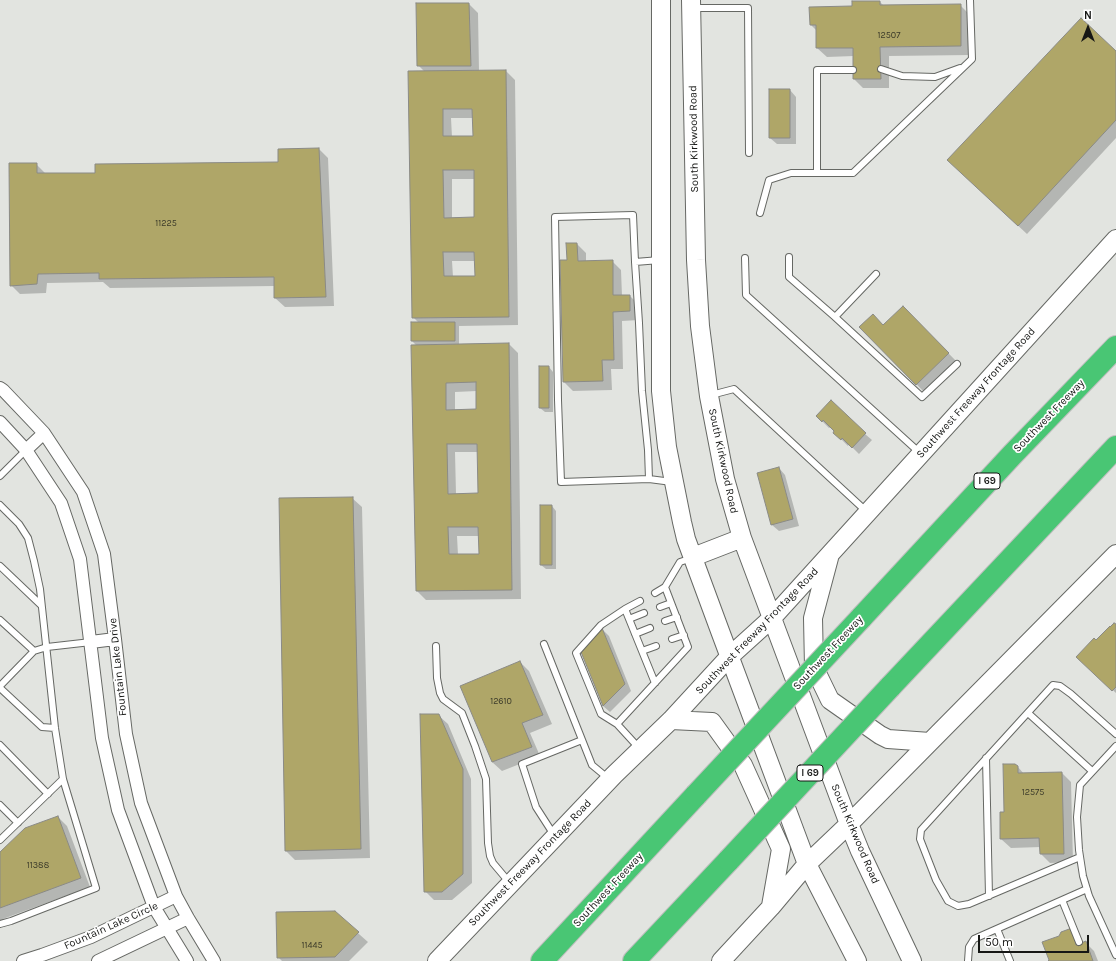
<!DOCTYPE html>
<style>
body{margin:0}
#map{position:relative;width:1116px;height:961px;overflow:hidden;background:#e2e4e0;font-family:Karla,sans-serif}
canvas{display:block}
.north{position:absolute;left:1068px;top:8px;width:40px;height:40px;-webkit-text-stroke:3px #fff;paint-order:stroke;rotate:0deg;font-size:11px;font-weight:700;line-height:16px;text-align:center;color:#161715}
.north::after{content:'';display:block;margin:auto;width:14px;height:18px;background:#161715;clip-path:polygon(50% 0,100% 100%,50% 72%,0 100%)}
.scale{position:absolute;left:978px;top:935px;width:111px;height:18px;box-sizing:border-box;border:2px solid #161715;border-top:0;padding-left:5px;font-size:12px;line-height:14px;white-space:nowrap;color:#161715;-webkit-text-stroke:3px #fff;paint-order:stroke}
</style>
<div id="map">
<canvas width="1116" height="961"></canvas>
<div class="north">N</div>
<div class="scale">50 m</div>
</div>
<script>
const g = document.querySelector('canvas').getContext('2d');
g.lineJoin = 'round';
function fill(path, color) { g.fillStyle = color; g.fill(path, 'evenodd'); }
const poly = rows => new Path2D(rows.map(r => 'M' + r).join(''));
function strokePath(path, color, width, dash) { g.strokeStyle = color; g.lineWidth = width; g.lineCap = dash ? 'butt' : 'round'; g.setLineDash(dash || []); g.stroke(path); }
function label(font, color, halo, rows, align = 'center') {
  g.font = font + ' Karla,sans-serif'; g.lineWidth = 3.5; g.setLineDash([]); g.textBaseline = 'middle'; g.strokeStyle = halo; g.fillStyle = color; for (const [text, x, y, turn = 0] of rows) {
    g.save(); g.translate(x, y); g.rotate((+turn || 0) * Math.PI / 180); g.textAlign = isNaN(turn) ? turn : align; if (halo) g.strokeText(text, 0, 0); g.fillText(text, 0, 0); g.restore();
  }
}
fill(poly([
 [880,2,884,6,960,5,969,14,970,55,889,56,889,88,863,88,854,79,854,56,827,57,817,48,817,31,811,25,853,7],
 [469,4,478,13,479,71,506,71,515,80,518,325,459,326,459,345,509,344,518,353,521,599,426,600,417,591,417,346,412,341,412,323,419,323,413,317,425,72,418,65],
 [451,118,473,118,474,137,452,137],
 [452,179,475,179,475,218,452,219],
 [452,261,475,261,476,277,453,277],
 [477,391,477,410,455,410,455,392],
 [455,452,478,452,479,494,456,494],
 [457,536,479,536,480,554,458,555],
 [1116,52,1116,138,1027,234,957,169],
 [790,90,796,97,796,144,777,144,770,138],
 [319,149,328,158,334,306,285,307,275,298,275,286,110,288,103,282,47,283,46,293,20,294,11,285,36,164,45,173,96,174,279,163],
 [577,244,586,253,586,262,612,261,621,270,622,296,630,296,639,305,639,320,622,321,623,369,611,369,612,390,573,391,564,382,568,261],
 [903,307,957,362,925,393,861,327,883,326],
 [549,367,553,372,553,412,545,412,540,408],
 [817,416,865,434,872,440,859,454,849,444,848,446,835,433,836,431,831,427,829,428],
 [779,468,785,475,799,526,779,531,772,525],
 [352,498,362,507,370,858,295,860,286,851],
 [552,506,556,511,556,569,546,569,541,565],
 [1116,626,1116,693,1087,666,1096,642],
 [602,629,609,636,631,691,610,712,603,706,582,652],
 [520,662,529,671,552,724,530,733,540,756,502,771,492,762],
 [438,715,448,724,471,779,472,883,452,900,434,900,425,891],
 [1018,767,1024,774,1062,773,1071,782,1073,862,1050,863,1041,854,1041,847,1011,848,1001,839,1001,813,1005,813],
 [58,817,67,826,90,887,0,920,0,853],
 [334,912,368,942,349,961,282,961,278,957],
 [1072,929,1081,938,1083,943,1085,942,1094,951,1098,961,1049,961,1060,936]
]), '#0003');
const building = poly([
 [852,1,880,1,880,5,961,4,961,46,880,47,881,79,853,79,853,48,816,48,816,25,810,25,809,7,852,6,852,1],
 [416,3,469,3,471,66,417,66,416,3],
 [1081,18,1116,51,1116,120,1018,226,947,160,1081,18],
 [506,70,509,317,412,318,408,71,506,70],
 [443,109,472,109,473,136,443,136,443,109],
 [443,170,474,170,474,217,444,218,443,170],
 [443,252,474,252,475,276,444,276,443,252],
 [769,89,790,89,790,138,769,138,769,89],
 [319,148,326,297,274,298,274,277,99,279,99,273,38,274,37,284,10,286,9,163,37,163,37,173,95,173,95,164,278,162,278,149,319,148],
 [566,243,577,243,578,261,613,260,613,295,630,295,630,311,613,312,614,360,602,360,603,381,563,382,560,260,567,260,566,243],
 [903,306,949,353,916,385,859,327,873,314,883,325,903,306],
 [411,322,455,322,455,341,411,341,411,322],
 [509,343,512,590,416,591,411,345,509,343],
 [476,382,476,409,446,410,446,383,476,382],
 [447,444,477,444,478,493,448,494,447,444],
 [448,527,478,527,479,554,449,554,448,527],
 [539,366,549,366,549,408,539,408,539,366],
 [831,400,866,433,852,448,842,438,841,440,833,433,834,431,823,420,822,422,816,416,831,400],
 [779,467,793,519,771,525,757,473,779,467],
 [353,497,361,849,285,851,279,498,353,497],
 [540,505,552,505,552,565,540,565,540,505],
 [1114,623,1116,624,1116,687,1112,691,1076,657,1094,638,1096,640,1110,626,1110,627,1114,623],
 [602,628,625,684,603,706,581,652,602,628],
 [520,661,543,715,522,723,532,747,492,762,460,686,520,661],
 [420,714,439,714,463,769,463,874,442,892,424,892,420,714],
 [1003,764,1015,764,1018,766,1018,773,1062,772,1064,854,1040,854,1039,838,1000,839,1000,812,1004,812,1003,764],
 [58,816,81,878,0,908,0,852,25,828,58,816],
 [335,911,359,932,335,957,277,958,276,912,335,911],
 [1072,928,1076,939,1075,940,1076,945,1086,941,1093,961,1048,961,1049,960,1042,942,1059,936,1061,932,1072,928]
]);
fill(building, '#afa668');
strokePath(building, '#8a8a86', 1);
const lane = poly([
 [693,8,748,8,749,153],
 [881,69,902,76,935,77,960,68],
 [853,70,817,70,817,173,853,173,972,59,970,0],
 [760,213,769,180,791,173,817,173],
 [789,257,789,277,835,317,876,274],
 [745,258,746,295,920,453],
 [660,260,635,262,633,215,555,217,558,400,561,482,649,479,672,482],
 [635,262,639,323,642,391,648,450,649,479],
 [835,317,922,397,957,364],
 [711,395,734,389,867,512],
 [0,476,26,450],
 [0,505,19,524,28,538,34,561,40,589,55,728,63,779,96,888,11,921,0,924],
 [0,566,41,605],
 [655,593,665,587],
 [640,601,625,609,655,683],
 [660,607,671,603],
 [629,619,644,613],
 [0,620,34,651],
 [665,621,677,617],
 [635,634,650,628],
 [672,639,684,635],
 [544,644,592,765,609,779],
 [436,646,437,678,440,693,443,699,462,713,475,746,486,779,488,843,490,856,493,863,509,882],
 [642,651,656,646],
 [0,686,34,651,47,647,91,642],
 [0,688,42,727,55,728],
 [1028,713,1092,771],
 [617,724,601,714,576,653,601,625,625,609],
 [0,745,48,794],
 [1116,746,1080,785,1077,817,1079,850,1083,876,1089,896,1116,955],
 [639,748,617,724,688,647,665,587,680,562,692,558],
 [986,758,989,896],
 [0,805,18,823],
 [554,835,536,807,522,764,582,740],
 [0,840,63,779],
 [1080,857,969,904,958,906,948,901,936,880,920,839,921,830,1053,685,1060,686,1071,694,1116,734],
 [1062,900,1079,942],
 [997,929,1010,961],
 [968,961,969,947,974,939,1087,889]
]);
const street = poly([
 [0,388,3,390,44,433,83,492,104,554,115,639,126,734,141,803,176,896,188,918,214,961],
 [0,422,26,450,61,503,80,559,102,738,118,810,154,907,187,961],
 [26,450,44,433],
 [91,642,115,639],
 [23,961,42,955,91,937,176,896],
 [98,961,188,918]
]);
const secondary = poly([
 [661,0,661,391,667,447,682,522,686,539,720,631,807,864,857,961],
 [691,0,696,260,700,326,709,396,725,479,742,538,849,824,860,851,912,961],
 [693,557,742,538],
 [829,558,813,618,814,667,830,700,880,735,888,739,930,742],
 [671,720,712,722,743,765,781,849,771,906],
 [437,961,614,775,671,720,729,657,772,618,1116,239],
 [721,961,771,907,807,864,849,824,930,742,1116,554]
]);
const highway = poly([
 [861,618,1012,455,1116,347],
 [890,687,1116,447],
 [542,961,696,795],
 [634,961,729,860]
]);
strokePath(lane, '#666864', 8);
strokePath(street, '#666864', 14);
strokePath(secondary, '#666864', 20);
strokePath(highway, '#bebebd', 24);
strokePath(lane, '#fff', 6);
strokePath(street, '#fff', 12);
strokePath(secondary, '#fff', 18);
strokePath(highway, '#49c674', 22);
const highwayBridge = poly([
 [696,795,861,618],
 [729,860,890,687]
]);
strokePath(highwayBridge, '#bebebd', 24, []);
strokePath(highwayBridge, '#49c674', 22);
label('9px', '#3c3b2a', null, [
 ["12507",889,35],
 ["11225",166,223],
 ["12610",501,701],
 ["12575",1033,792],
 ["11388",38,865],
 ["11445",312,945]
]);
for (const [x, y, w] of [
 [987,481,26],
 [810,773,26]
]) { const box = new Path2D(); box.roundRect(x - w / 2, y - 8, w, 16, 3); g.fillStyle = '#fff'; g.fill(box); strokePath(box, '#161715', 1); }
label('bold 10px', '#161715', null, [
 ["I 69",987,481],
 ["I 69",810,773]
]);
label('11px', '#161715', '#fff', [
 ["South Kirkwood Road",694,139,-91],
 ["Southwest Freeway Frontage Road",976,393,-48],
 ["Southwest Freeway",1049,416,-46],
 ["South Kirkwood Road",723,461,78],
 ["Southwest Freeway Frontage Road",757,631,-46],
 ["Southwest Freeway",828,653,-47],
 ["Fountain Lake Drive",118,667,-96],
 ["South Kirkwood Road",855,834,67],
 ["Southwest Freeway Frontage Road",530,863,-46],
 ["Southwest Freeway",608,890,-47],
 ["Fountain Lake Circle",111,926,-24]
]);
</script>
